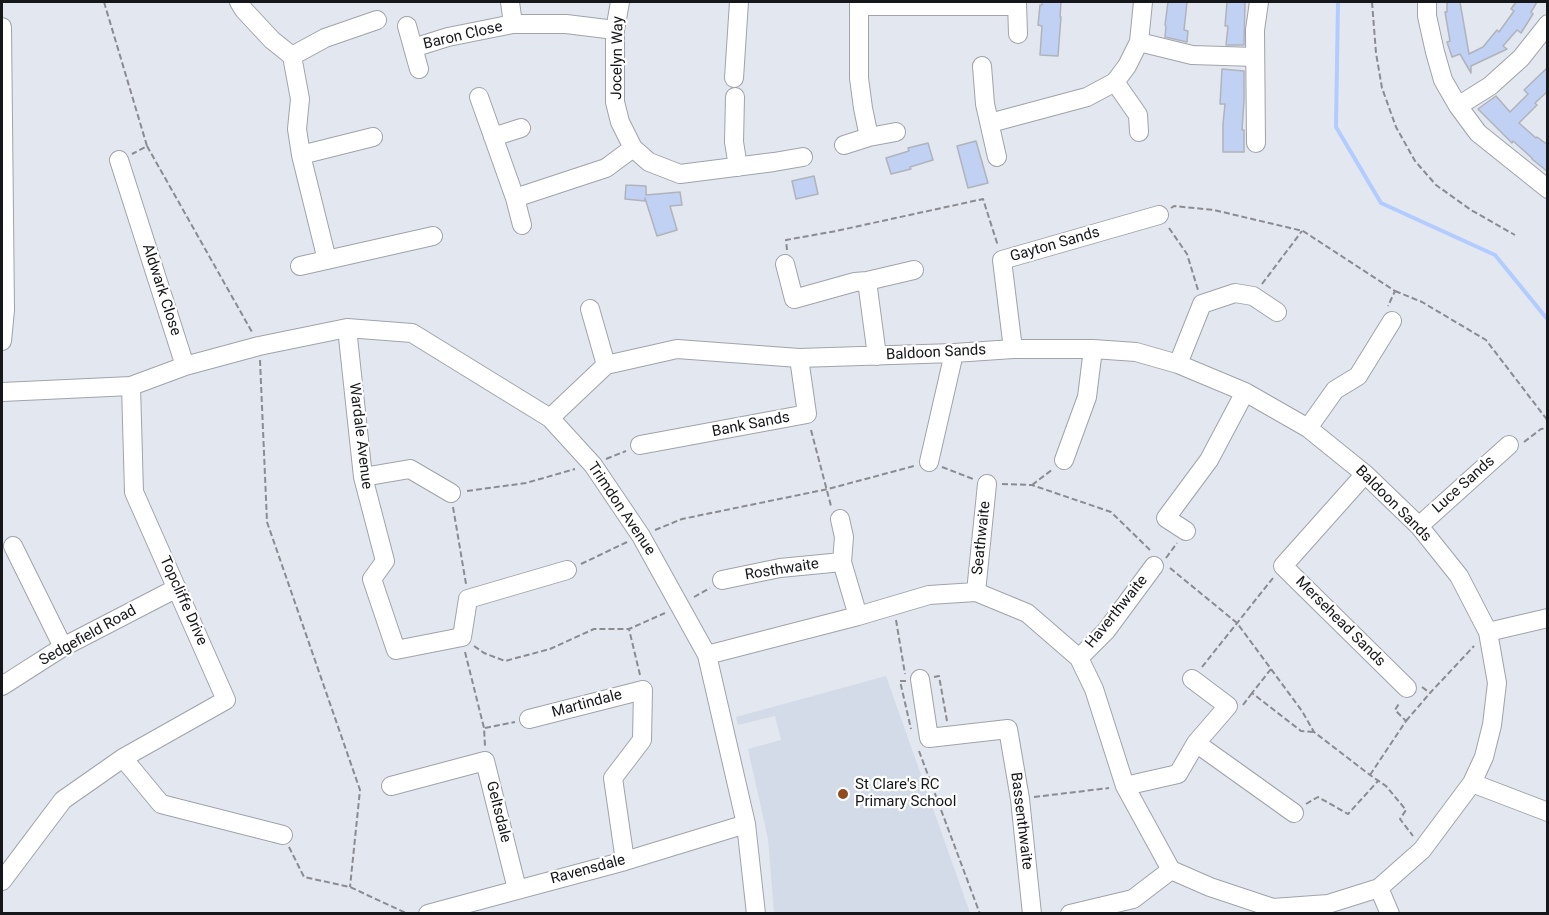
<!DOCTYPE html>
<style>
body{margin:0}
#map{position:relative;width:1549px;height:915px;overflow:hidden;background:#e3e7ef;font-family:Roboto,sans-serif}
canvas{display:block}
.frame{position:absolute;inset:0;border:3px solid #16171a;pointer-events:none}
</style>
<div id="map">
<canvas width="1549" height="915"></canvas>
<div class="frame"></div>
</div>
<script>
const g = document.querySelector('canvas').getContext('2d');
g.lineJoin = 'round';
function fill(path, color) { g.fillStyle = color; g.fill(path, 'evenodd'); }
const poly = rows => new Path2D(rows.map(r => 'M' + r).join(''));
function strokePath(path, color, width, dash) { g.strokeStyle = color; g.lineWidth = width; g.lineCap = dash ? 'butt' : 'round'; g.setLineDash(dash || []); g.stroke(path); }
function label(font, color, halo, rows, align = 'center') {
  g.font = font + ' Roboto,sans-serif'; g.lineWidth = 4.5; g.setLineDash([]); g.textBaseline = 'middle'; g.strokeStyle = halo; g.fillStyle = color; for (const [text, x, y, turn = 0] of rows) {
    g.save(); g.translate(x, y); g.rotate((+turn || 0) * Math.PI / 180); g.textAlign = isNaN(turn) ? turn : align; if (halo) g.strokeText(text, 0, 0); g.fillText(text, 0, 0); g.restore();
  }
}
fill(poly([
 [886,676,970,913,774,913,768,839,748,749,781,740,775,716,738,725,736,717]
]), '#d3dbe9');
strokePath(poly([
 [1338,2,1336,127,1381,203,1495,255,1548,320]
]), '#b2ccff', 4);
const building = poly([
 [1042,2,1061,2,1060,17,1061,17,1058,56,1040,55,1042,26,1038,25,1040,5,1042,5,1042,2],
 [1168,2,1187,2,1184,30,1188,31,1187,42,1165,37,1166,26,1165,25,1168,2],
 [1227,2,1245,2,1244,45,1226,45,1228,26,1225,26,1227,2],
 [1447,2,1460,2,1469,54,1483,47,1497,30,1499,32,1514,11,1511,9,1516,2,1537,2,1531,12,1533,14,1521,33,1517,30,1503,46,1507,49,1471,66,1471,73,1460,54,1452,57,1447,42,1450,41,1445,12,1447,12,1447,2],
 [1548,67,1548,91,1535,103,1537,105,1519,123,1536,138,1537,137,1548,145,1548,172,1532,159,1532,158,1513,141,1512,143,1478,109,1496,96,1510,112,1528,94,1524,90,1548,67],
 [1222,69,1244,71,1244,100,1242,130,1244,130,1244,152,1223,152,1223,124,1225,104,1220,104,1222,69],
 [976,141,988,183,968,188,957,146,976,141],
 [928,143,933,160,910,167,911,169,891,174,886,158,909,151,908,148,928,143],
 [814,176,818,194,796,199,792,181,814,176],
 [626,185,646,186,646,195,680,192,682,205,670,206,677,230,657,236,645,198,645,201,625,199,626,185]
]);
fill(building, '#c0d1f3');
strokePath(building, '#b0b3bb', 1.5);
const minor = poly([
 [239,2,244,10,272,40,292,56,300,99,297,129,301,155,327,260],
 [510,2,513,24],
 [620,2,615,30,615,102,620,122,633,148,649,162,680,174,774,162,803,157],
 [859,2,859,78,863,108,869,137],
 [1017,2,1018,34],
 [1427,2,1427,16,1435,52,1443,80,1458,106,1478,133,1548,189],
 [859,6,1017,6],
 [407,26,419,69],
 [2,27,5,310,2,341],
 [1139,42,1192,55,1255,57],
 [413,48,448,37,513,24,566,24,615,30],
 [292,56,325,38,377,20],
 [982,66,985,104,997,157],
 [734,78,739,2],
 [1115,82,1138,115,1139,132],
 [479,97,515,198,522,225],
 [735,97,734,142,738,167],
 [1458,106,1490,86,1521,58,1548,24],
 [990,123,1087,97,1115,82,1127,66,1139,42,1143,2],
 [493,137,521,128],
 [1256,143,1255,30,1259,2],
 [844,145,869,137,896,132],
 [301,155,373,137],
 [515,198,606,168,633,148],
 [785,264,794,299,855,282,867,281,877,356],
 [300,266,433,236],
 [867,281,914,270],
 [590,309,606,365],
 [347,328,363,477,385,561,372,579,396,650,462,637,468,599,567,570],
 [1013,349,1002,260,1159,215],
 [1178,364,1202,304,1235,293,1253,296,1277,312],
 [185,366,259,346,347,328,412,333,550,418,593,465,641,536,707,655,746,824,756,914],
 [2,392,131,386,185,366,119,160],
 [550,418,606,365,677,349,799,358,954,353,1013,349,1093,349,1136,352,1178,364,1245,392,1308,428,1365,474,1419,526,1459,576,1488,632,1497,683,1492,725,1484,757,1472,783,1422,850,1379,888,1328,904,1273,908,1210,887,1171,870,1125,786,1094,689,1079,658,1027,613,976,592,929,595,858,616,707,655],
 [1308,428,1335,390,1358,376,1392,321],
 [640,445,807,414,799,358],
 [1064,460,1087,397,1093,349],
 [929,462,954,353],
 [1365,474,1283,566,1407,688],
 [363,477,410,469,451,493],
 [840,519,844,537,842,562],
 [1419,526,1509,445],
 [1186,531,1166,518,1209,460,1245,392],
 [13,546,63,647],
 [722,580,780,568,842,562,858,616],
 [976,592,987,484],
 [1488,632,1548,618],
 [1079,658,1106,631,1154,566],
 [920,679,929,738,1008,729,1020,799,1032,914],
 [1192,679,1228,706,1196,743],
 [2,686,63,647,177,588],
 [529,719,643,690,642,740,613,778,625,861],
 [123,758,226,700,134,492,131,386],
 [1472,783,1548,812],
 [391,786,485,761,517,889],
 [1125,786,1178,774,1196,743,1294,813],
 [2,881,63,800,123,758,161,804,283,835],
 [1379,888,1390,914],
 [428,914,625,861,746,824],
 [1070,914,1133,899,1171,870]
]);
strokePath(minor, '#a0a3ab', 20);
strokePath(poly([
 [104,2,147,146,132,154],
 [1372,2,1376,53,1382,88,1396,127,1415,161,1436,185,1471,210,1515,235],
 [147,146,252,332],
 [1171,208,1174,206,1214,210,1303,231,1395,291,1388,306],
 [1169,228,1187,254,1198,290],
 [787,250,786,240,836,231,983,199,998,246],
 [1262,284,1302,231],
 [1395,291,1422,302,1486,340,1548,421],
 [260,360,267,522,360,790,350,887],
 [811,430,831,506],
 [1524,442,1541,429,1548,428],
 [606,459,626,451],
 [942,467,973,479],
 [1002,484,1032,485,1111,512,1150,550],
 [1032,485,1053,469],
 [467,491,526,483,575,469],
 [453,507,466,584],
 [655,530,682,519,828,489,914,466],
 [1166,558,1177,543],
 [581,564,627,542],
 [1170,568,1237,623,1302,711,1314,732,1370,775,1386,786,1406,810,1400,819,1413,836],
 [694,597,710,588],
 [896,620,905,674],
 [474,646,484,653,505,661,550,649,594,629,629,629],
 [465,652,484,728,485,746],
 [1202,667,1273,578],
 [1271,669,1252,693,1301,731,1314,732],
 [640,675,629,629,665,613],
 [934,677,939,676,947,721],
 [906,681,900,681,911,729],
 [1422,687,1430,693,1474,646],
 [1243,705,1252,693],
 [1406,721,1430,693],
 [485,728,515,722],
 [919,751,980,914],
 [1370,775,1406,721,1395,710,1400,702],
 [1034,797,1109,788],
 [1306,804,1318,797,1348,814,1378,781],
 [289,847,304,877,350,887,408,914]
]), '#8a8c92', 2, [6, 3]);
strokePath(minor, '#fff', 18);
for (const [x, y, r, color] of [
 [843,794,6,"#904c1f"]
]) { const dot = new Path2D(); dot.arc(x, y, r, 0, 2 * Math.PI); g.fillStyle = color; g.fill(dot); strokePath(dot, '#fff', 2); }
label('15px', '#16171a', '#fff', [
 ["Baron Close",463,36,-13],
 ["Jocelyn Way",618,58,-89],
 ["Gayton Sands",1055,245,-16],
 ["Aldwark Close",161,290,72],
 ["Baldoon Sands",936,353,-3],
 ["Bank Sands",751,425,-11],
 ["Wardale Avenue",360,436,83],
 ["Luce Sands",1464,485,-42],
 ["Baldoon Sands",1393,504,45],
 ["Trimdon Avenue",621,509,56],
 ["Seathwaite",982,538,-84],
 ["Rosthwaite",782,570,-9],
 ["Topcliffe Drive",183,601,66],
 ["Haverthwaite",1117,612,-51],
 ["Mersehead Sands",1340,622,45],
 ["Sedgefield Road",88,636,-29],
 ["Martindale",587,704,-15],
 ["Geltsdale",498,812,76],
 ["Bassenthwaite",1021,821,83],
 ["Ravensdale",588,870,-15]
]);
label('15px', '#16171a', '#fff', [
 ["St Clare's RC",855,785],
 ["Primary School",855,802]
], 'left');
</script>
